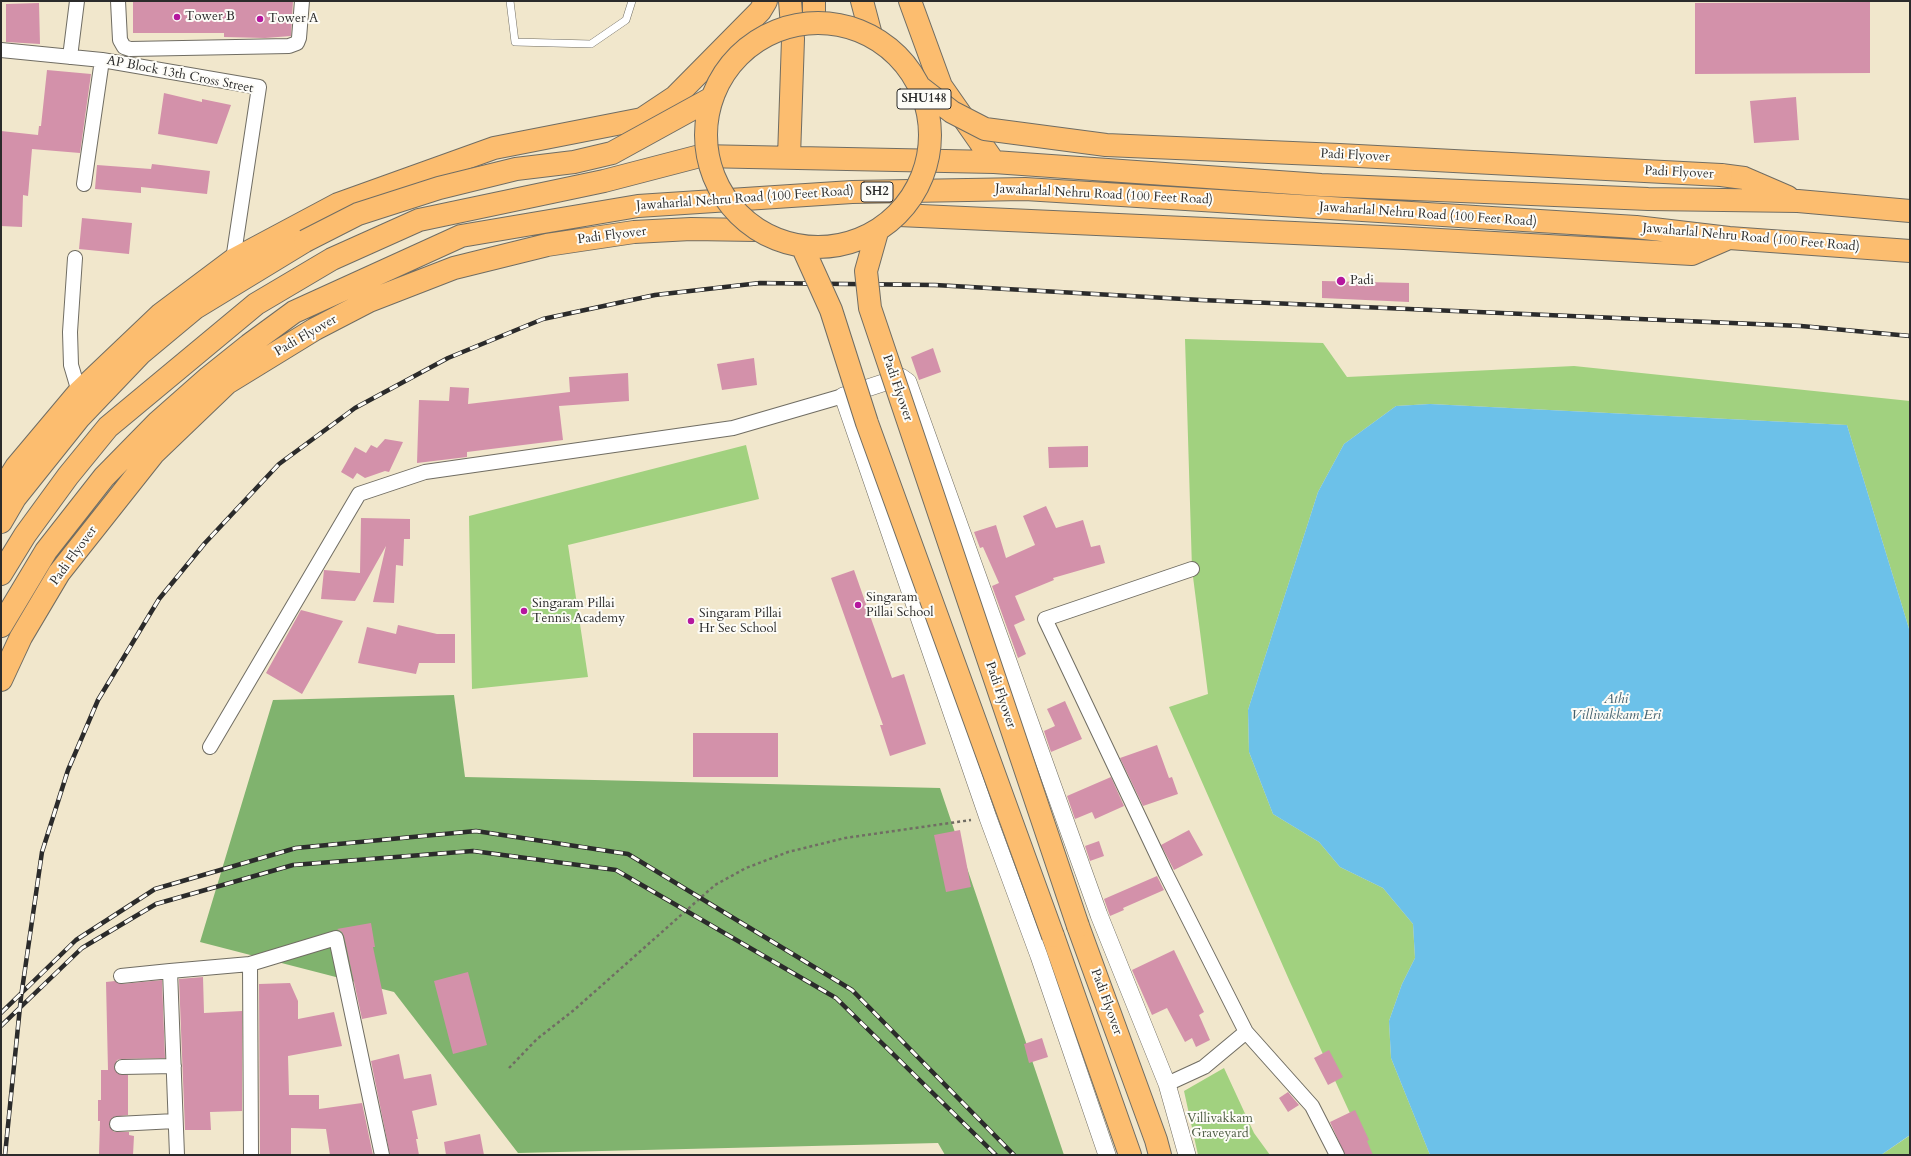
<!DOCTYPE html>
<style>
body{margin:0}
#map{position:relative;width:1911px;height:1156px;overflow:hidden;background:#f1e7cc;font-family:Cardo,serif}
canvas{display:block}
.frame{position:absolute;inset:0;border:2px solid #2b2b2b;pointer-events:none}
</style>
<div id="map">
<canvas width="1911" height="1156"></canvas>
<div class="frame"></div>
</div>
<script>
const g = document.querySelector('canvas').getContext('2d');
g.lineJoin = 'round';
function fill(path, color) { g.fillStyle = color; g.fill(path, 'evenodd'); }
const poly = rows => new Path2D(rows.map(r => 'M' + r).join(''));
function strokePath(path, color, width, dash) { g.strokeStyle = color; g.lineWidth = width; g.lineCap = dash ? 'butt' : 'round'; g.setLineDash(dash || []); g.stroke(path); }
function label(font, color, halo, rows, align = 'center') {
  g.font = font + ' Cardo,serif'; g.lineWidth = 4; g.setLineDash([]); g.textBaseline = 'middle'; g.strokeStyle = halo; g.fillStyle = color; for (const [text, x, y, turn = 0] of rows) {
    g.save(); g.translate(x, y); g.rotate((+turn || 0) * Math.PI / 180); g.textAlign = isNaN(turn) ? turn : align; if (halo) g.strokeText(text, 0, 0); g.fillText(text, 0, 0); g.restore();
  }
}
fill(poly([
 [1185,339,1323,343,1347,377,1574,366,1910,401,1910,632,1847,425,1430,404,1396,406,1344,444,1318,492,1248,710,1249,752,1273,814,1319,842,1340,867,1383,888,1413,924,1415,958,1402,984,1389,1021,1391,1058,1430,1155,1369,1155,1290,982,1169,707,1208,694,1192,569],
 [746,445,759,499,568,545,588,677,472,689,469,516],
 [1224,1068,1254,1133,1270,1155,1198,1155,1184,1091],
 [1910,1135,1910,1155,1881,1155,1909,1136]
]), '#a1d17f');
fill(poly([
 [454,695,465,777,940,788,1064,1155,945,1155,938,1143,518,1153,394,992,200,942,273,700]
]), '#80b36e');
fill(poly([
 [1430,404,1847,425,1910,632,1910,1135,1881,1155,1430,1155,1391,1058,1389,1021,1402,984,1415,958,1413,924,1383,888,1340,867,1319,842,1273,814,1249,752,1248,710,1318,492,1344,444,1396,406]
]), '#6cc1e9');
fill(poly([
 [133,1,293,1,291,36,265,38,224,37,224,33,133,33],
 [1870,2,1870,73,1695,74,1695,3],
 [39,3,40,44,6,42,6,4],
 [47,70,91,74,80,153,32,149,28,196,23,195,22,227,1,226,1,131,38,135,39,126,41,126],
 [164,93,202,102,202,99,231,105,217,144,158,134],
 [1796,97,1799,140,1754,143,1750,101],
 [152,164,210,171,207,194,141,187,141,193,95,189,97,165,151,169],
 [82,218,132,223,129,254,79,249],
 [1322,281,1409,283,1409,302,1322,298],
 [933,348,941,372,919,380,911,357],
 [754,358,757,385,722,390,717,364],
 [628,373,629,401,559,406,563,440,467,452,467,457,417,463,419,400,449,401,450,387,469,388,468,404,570,392,569,377],
 [385,439,403,442,389,472,385,471,365,478,357,473,353,479,341,472,355,447,366,453,371,445,377,448],
 [1088,446,1088,467,1049,468,1048,447],
 [1046,506,1056,528,1083,520,1091,547,1100,545,1105,563,1053,578,1054,580,1015,596,1025,620,1014,625,1026,654,1018,658,992,586,999,583,983,547,980,548,974,532,996,525,1006,558,1035,545,1023,516],
 [361,518,410,519,410,539,404,539,403,566,396,565,394,603,373,602,386,546,355,601,321,599,324,570,360,573],
 [854,570,892,678,904,674,926,744,890,756,880,725,883,725,831,578],
 [301,610,343,621,302,694,266,673],
 [398,625,437,634,455,634,455,663,419,663,416,674,358,663,367,627,396,634],
 [1065,701,1082,739,1051,752,1044,731,1055,726,1047,709],
 [693,733,778,733,778,777,693,777],
 [1157,745,1169,778,1172,777,1178,794,1143,806,1120,758],
 [1111,777,1124,806,1095,819,1092,812,1075,819,1067,796],
 [960,830,971,887,946,892,934,835],
 [1189,830,1203,855,1174,870,1161,845],
 [1099,841,1104,856,1090,861,1085,846],
 [1157,876,1164,890,1123,908,1124,910,1110,916,1104,899],
 [371,923,375,947,373,947,387,1014,362,1019,344,936,342,932,337,929],
 [1174,950,1204,1012,1199,1015,1210,1040,1196,1047,1192,1038,1185,1042,1167,1008,1152,1015,1132,970],
 [468,972,487,1045,453,1054,434,981],
 [203,977,204,1013,242,1011,242,1111,210,1112,211,1130,185,1130,179,979],
 [162,980,165,1058,121,1059,117,1060,114,1067,118,1074,128,1075,128,1115,113,1117,109,1125,114,1132,129,1132,129,1135,134,1136,133,1155,99,1155,100,1121,98,1121,98,1100,101,1100,101,1070,108,1070,106,982,115,981,122,984],
 [290,983,298,1001,298,1019,334,1012,342,1046,288,1056,289,1095,319,1095,319,1109,362,1103,373,1155,330,1155,326,1129,291,1128,291,1155,260,1155,259,984],
 [1042,1038,1048,1057,1029,1063,1024,1044],
 [1329,1050,1343,1077,1328,1085,1314,1058],
 [399,1054,404,1079,431,1074,437,1105,412,1111,418,1139,416,1139,419,1155,390,1155,371,1061],
 [1288,1092,1299,1105,1288,1112,1279,1098],
 [1355,1110,1369,1140,1367,1141,1373,1155,1345,1155,1330,1122],
 [480,1134,484,1155,446,1155,444,1142]
]), '#d391aa');
const service = poly([
 [510,1,515,42,591,44,626,20,632,1]
]);
const minor = poly([
 [118,1,120,40,124,47,130,49,289,46,297,43,299,38,302,1],
 [1,50,102,60,259,87,233,260],
 [70,57,77,1],
 [84,184,102,60],
 [75,258,70,332,71,365,79,392],
 [1192,569,1045,619,1166,874,1246,1032],
 [210,747,359,494,425,472,733,428,843,396],
 [121,976,170,971],
 [122,1067,174,1066],
 [1167,1084,1204,1067,1246,1032,1312,1106,1337,1155],
 [117,1124,175,1121],
 [177,1155,170,971,250,964],
 [251,1155,250,964,336,938,382,1155]
]);
const tertiary = poly([
 [1107,1155,1039,956,988,818,843,396,901,377,908,382,1099,915,1167,1084,1187,1155]
]);
const primary = poly([
 [814,1,814,22],
 [862,1,871,35],
 [910,1,941,86,994,162],
 [789,157,793,39,790,1],
 [1721,175,1744,178,1788,197],
 [899,215,1404,238,1692,254,1729,238],
 [1,491,16,467,79,392,161,314,233,260,338,204,494,148,642,119,675,97,760,11,766,1],
 [1,522,15,498,79,418,141,353,195,308,305,241],
 [1,574,25,535,68,476,108,427,256,304,332,259,419,220,604,181,700,156,994,162,1321,185,1648,199,1798,201,1910,211],
 [1,626,46,551,104,477,158,422,209,377,249,345,294,312,461,236,638,206,852,192,1025,189,1636,227,1729,238,1910,251],
 [1,680,21,637,59,573,154,453,227,383,315,329,369,301,454,268,547,245,634,232,691,229,756,230],
 [1078,926,1156,1140,1160,1155],
 [1053,936,1130,1155]
]);
strokePath(service, '#706d63', 8);
strokePath(minor, '#706d63', 16);
strokePath(tertiary, '#706d63', 18);
strokePath(primary, '#706d63', 24);
strokePath(poly([
 [509,1068,537,1039,574,1010,715,885,746,868,788,852,845,838,971,820]
]), '#706d63', 2.5, [3, 3]);
strokePath(service, '#fff', 7);
strokePath(minor, '#fff', 14);
strokePath(tertiary, '#fff', 17);
strokePath(primary, '#fcbd6f', 22);
const rail = poly([
 [1,1013,76,940,155,889,296,848,476,831,628,854,852,990,1014,1155],
 [1,1026,82,948,156,904,293,865,473,851,616,870,836,998,996,1155],
 [5,1155,21,997,42,852,68,770,98,700,159,599,205,543,279,464,355,408,448,358,543,319,655,295,760,283,935,285,1201,300,1801,326,1910,336]
]);
strokePath(rail, '#2b2b2b', 4.5);
strokePath(rail, '#fdfcf7', 3, [9]);
const primaryBridge = poly([
 '706 135a112 112 0 1 1 224 0a112 112 0 1 1-224 0Z',
 [921,88,952,112,985,129,1106,145,1339,155,1721,175],
 [877,232,866,271,870,308,1078,926],
 [305,241,358,214,439,188,516,169,574,162,612,153,712,98],
 [803,248,831,310,867,423,1053,936]
]);
strokePath(primaryBridge, '#706d63', 24, []);
strokePath(primaryBridge, '#fcbd6f', 22);
for (const [x, y, r, color] of [
 [177,17,4,"#b5179e"],
 [260,19,4,"#b5179e"],
 [1341,281,5,"#b5179e"],
 [858,605,4,"#b5179e"],
 [524,611,4,"#b5179e"],
 [691,621,4,"#b5179e"]
]) { const dot = new Path2D(); dot.arc(x, y, r, 0, 2 * Math.PI); g.fillStyle = color; g.fill(dot); strokePath(dot, '#fdfcf7', 1.5); }
for (const [x, y, w] of [
 [924,99,54],
 [877,192,32]
]) { const box = new Path2D(); box.roundRect(x - w / 2, y - 10, w, 20, 3); g.fillStyle = '#fdfcf7'; g.fill(box); strokePath(box, '#2b2b2b', 1); }
label('bold 12px', '#2b2b2b', null, [
 ["SHU148",924,99],
 ["SH2",877,192]
]);
label('13px', '#2b2b2b', '#fdfcf7', [
 ["Tower B",185,17],
 ["Tower A",268,19],
 ["Padi",1350,281],
 ["Singaram",866,598],
 ["Pillai School",866,613],
 ["Singaram Pillai",532,604],
 ["Tennis Academy",532,619],
 ["Singaram Pillai",699,614],
 ["Hr Sec School",699,629]
], 'left');
label('13px', '#2b2b2b', '#fdfcf7', [
 ["AP Block 13th Cross Street",180,75,11],
 ["Padi Flyover",1355,156,3],
 ["Padi Flyover",1679,173,3],
 ["Jawaharlal Nehru Road (100 Feet Road)",1104,195,3],
 ["Jawaharlal Nehru Road (100 Feet Road)",745,199,-4],
 ["Jawaharlal Nehru Road (100 Feet Road)",1428,215,4],
 ["Padi Flyover",612,236,-7],
 ["Jawaharlal Nehru Road (100 Feet Road)",1751,238,5],
 ["Padi Flyover",306,336,-30],
 ["Padi Flyover",897,388,71],
 ["Padi Flyover",74,556,-54],
 ["Padi Flyover",1000,695,71],
 ["Padi Flyover",1106,1002,70]
]);
label('13px', '#4e5d44', '#fdfcf7', [
 ["Villivakkam",1220,1119],
 ["Graveyard",1220,1134]
]);
label('italic 14px', '#42606e', '#fdfcf7', [
 ["Athi",1616,700],
 ["Villivakkam Eri",1616,716]
]);
</script>
